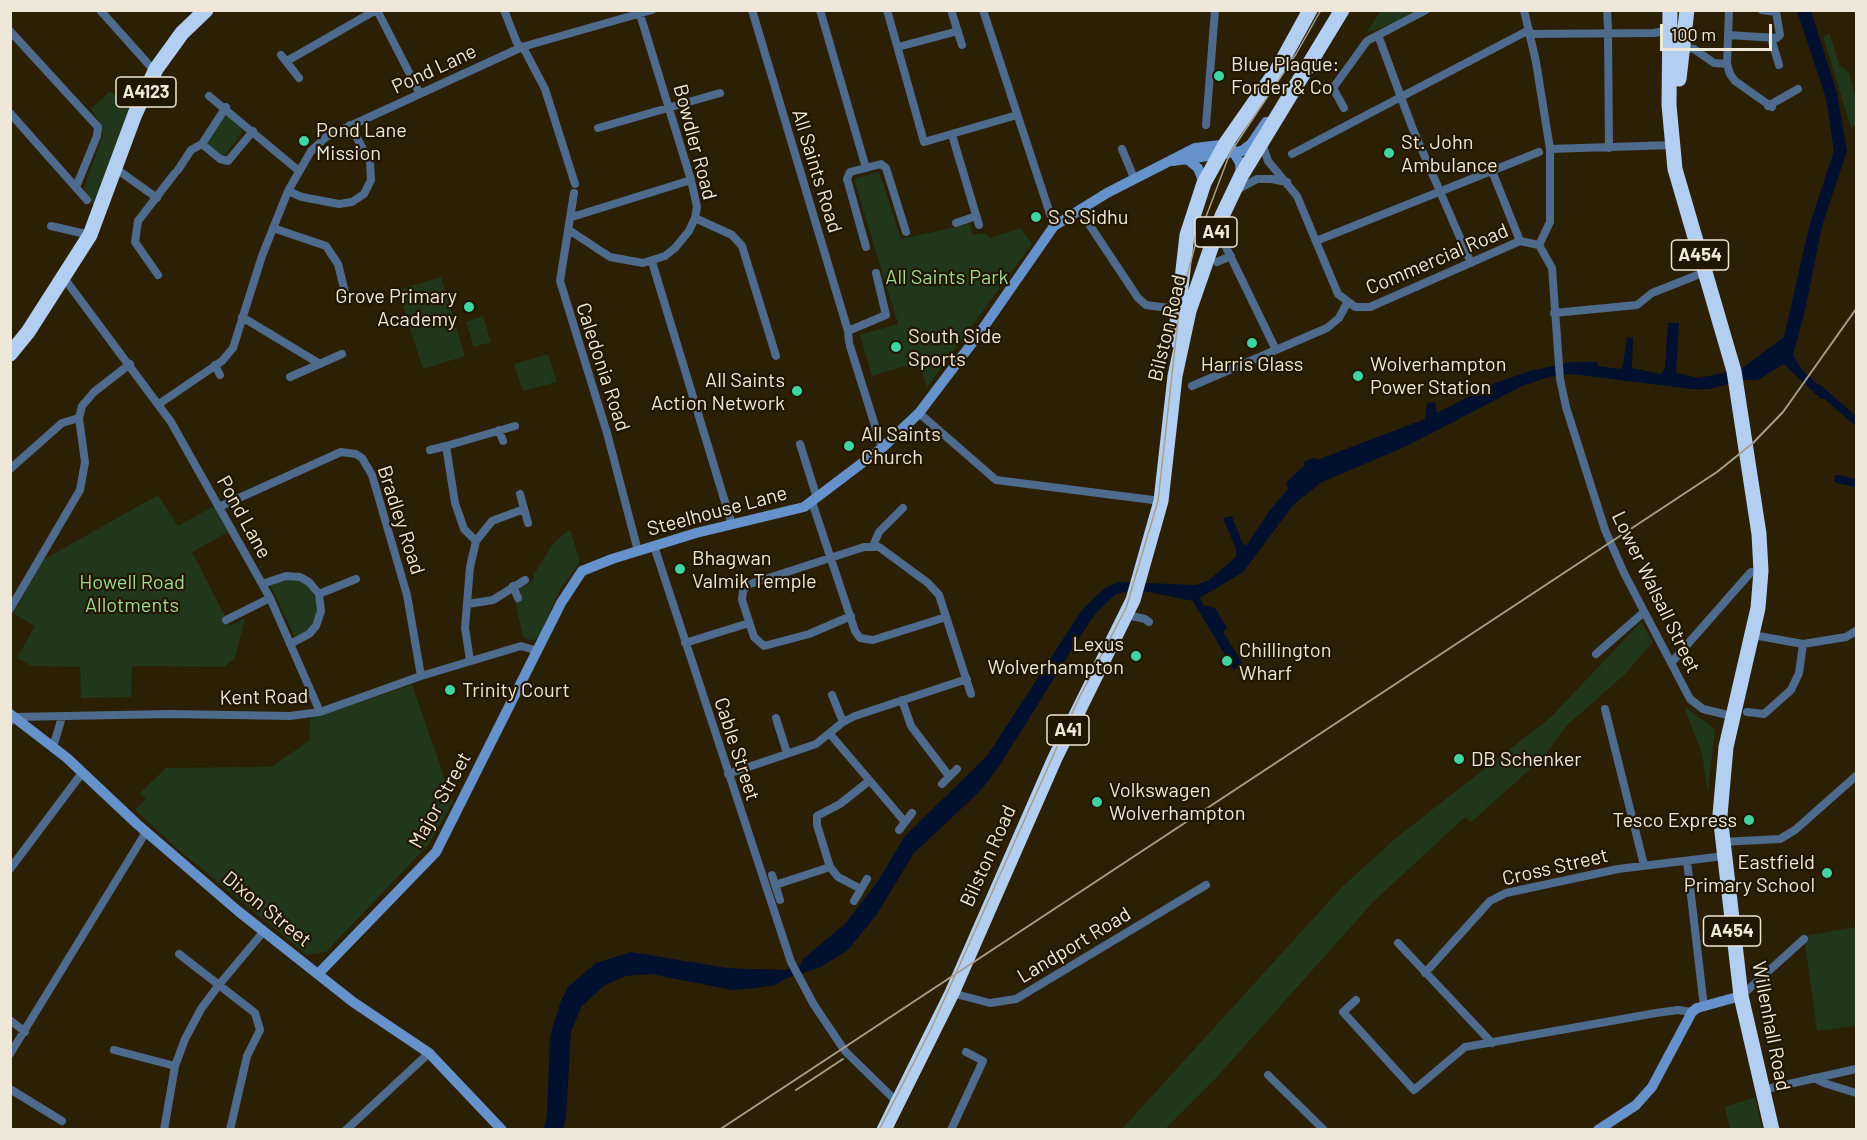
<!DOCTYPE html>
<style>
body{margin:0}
#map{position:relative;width:1867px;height:1140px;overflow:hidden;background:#2b2006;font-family:Barlow,sans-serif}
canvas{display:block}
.frame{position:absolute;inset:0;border:12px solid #efe7d8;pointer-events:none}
.scale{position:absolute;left:1660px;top:24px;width:112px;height:27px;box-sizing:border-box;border:3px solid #efe7d8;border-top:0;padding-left:8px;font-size:18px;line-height:21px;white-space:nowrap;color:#efe7d8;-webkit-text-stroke:4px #211600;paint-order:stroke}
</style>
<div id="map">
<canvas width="1867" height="1140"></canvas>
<div class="frame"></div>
<div class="scale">100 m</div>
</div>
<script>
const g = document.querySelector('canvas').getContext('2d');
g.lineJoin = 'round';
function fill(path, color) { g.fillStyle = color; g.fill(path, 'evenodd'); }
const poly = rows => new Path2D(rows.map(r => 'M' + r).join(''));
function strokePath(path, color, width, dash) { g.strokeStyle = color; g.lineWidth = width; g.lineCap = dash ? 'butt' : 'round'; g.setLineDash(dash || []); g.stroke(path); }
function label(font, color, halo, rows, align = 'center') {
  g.font = font + ' Barlow,sans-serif'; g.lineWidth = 4.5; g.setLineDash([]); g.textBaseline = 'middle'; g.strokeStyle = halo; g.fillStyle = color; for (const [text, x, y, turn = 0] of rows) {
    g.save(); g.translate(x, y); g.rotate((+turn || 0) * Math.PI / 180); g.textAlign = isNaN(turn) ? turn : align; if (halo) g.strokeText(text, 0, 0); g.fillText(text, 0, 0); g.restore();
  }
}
fill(poly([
 [1381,11,1412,11,1397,22,1366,33],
 [1830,34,1839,65,1849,72,1856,100,1856,125,1851,128,1823,36],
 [110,91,129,109,94,206,84,188,103,135,101,125,91,109],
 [227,116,243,131,225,155,222,155,206,143,223,117],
 [879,172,901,239,970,224,973,235,985,233,990,238,1021,228,1032,244,927,387,919,362,872,376,860,335,898,324,854,179],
 [441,277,465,356,423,369,398,290],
 [483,316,491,342,474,347,466,322],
 [548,354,557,382,523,391,514,364],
 [158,495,178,526,214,506,228,532,192,552,230,626,245,618,235,658,224,667,132,666,131,697,81,698,80,667,32,666,17,658,35,626,13,613,43,560],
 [570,529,580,562,559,591,539,637,531,641,523,637,515,601,522,598,520,588,533,582,534,574,553,544],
 [287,580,303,582,310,587,316,601,317,613,314,621,308,630,298,636,294,635,270,585],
 [1641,622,1653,642,1623,676,1567,725,1545,756,1471,822,1465,817,1374,901,1216,1078,1165,1129,1122,1129,1342,887,1396,838,1551,717],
 [412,685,453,802,429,844,326,952,307,955,180,851,135,810,146,799,140,793,166,768,271,767,309,741,310,719],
 [1684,706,1715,729,1708,793,1702,754],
 [1856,927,1856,1026,1817,1031,1804,936],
 [1755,1097,1762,1129,1730,1129,1725,1107]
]), '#20371b');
fill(poly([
 [1797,11,1811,11,1837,93,1847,151,1822,226,1805,311,1793,355,1802,370,1824,390,1826,396,1821,399,1784,364,1758,380,1743,380,1710,389,1691,389,1572,374,1548,377,1522,386,1407,446,1322,482,1294,504,1243,572,1200,598,1203,605,1215,608,1227,628,1223,632,1243,664,1234,670,1193,601,1148,592,1124,592,1115,595,1096,613,1083,632,998,768,981,790,914,853,877,914,848,950,819,968,787,978,775,985,756,988,732,990,651,974,626,976,605,985,582,1006,571,1031,566,1118,563,1129,543,1130,547,1116,550,1036,561,1001,568,987,596,963,631,952,727,968,785,970,800,965,803,959,846,923,878,881,905,836,987,756,1082,610,1105,588,1119,582,1196,585,1209,580,1236,557,1236,549,1223,518,1232,516,1242,542,1246,546,1270,510,1288,489,1286,482,1305,465,1304,462,1314,458,1317,460,1425,419,1427,403,1435,402,1437,413,1495,383,1530,371,1572,362,1596,362,1599,366,1620,369,1623,365,1627,337,1633,338,1632,368,1661,374,1665,368,1668,323,1679,323,1676,373,1699,378,1741,369,1784,337,1809,227,1834,151,1826,98]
]), '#00102e');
strokePath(poly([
 [1819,389,1856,421],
 [1838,479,1856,483]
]), '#00102e', 8);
strokePath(poly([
 [100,10,150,66],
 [377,10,420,94],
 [504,10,517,43,525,51,545,89,575,184],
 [752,10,848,331,849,342],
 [820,10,866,168],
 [887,10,924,142,1017,115],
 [983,10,1054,226],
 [1524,10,1536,62,1550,149,1550,222,1539,245],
 [1607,10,1608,27],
 [1729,10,1727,64,1730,74,1735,81,1772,107],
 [639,11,691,180,697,207,695,218,732,235,742,246,776,356],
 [952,13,962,45],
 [10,31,98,127,97,136,76,187],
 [1530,34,1654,33,1670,30],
 [1608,34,1609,148],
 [1378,35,1412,127,1471,263],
 [1728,35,1777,38,1780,35,1776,12,1762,10],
 [1771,38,1779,65],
 [898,47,958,31],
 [1681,47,1694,49,1714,63,1727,64],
 [281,55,299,78],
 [287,61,376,10],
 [209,96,299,171],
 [1768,106,1798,89],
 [226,107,202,144,220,159,228,161,253,131],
 [1344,108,1333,88,1367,41,1426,10],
 [10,113,87,200],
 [1206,125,1215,10],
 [598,128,720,93],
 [952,135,979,225],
 [1262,143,1268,161,1297,196,1338,294,1355,307,1370,307,1520,241,1539,245],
 [1122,149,1134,178],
 [1550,149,1672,145],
 [1292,154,1529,30],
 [115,168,157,198],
 [178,170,191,150,202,144],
 [1492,171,1520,241],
 [1237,190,1257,179,1271,179,1287,182],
 [288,191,302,197,339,204,352,202,364,194,371,180,370,162,350,125],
 [574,193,560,281,607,433,638,551],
 [1079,209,1138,298,1146,305,1177,309],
 [572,217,691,180],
 [956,223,976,216],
 [51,226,90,235],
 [273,228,326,246,338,264,346,296],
 [569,230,610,257,643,263,665,256,675,248,689,231,695,218],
 [1316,241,1539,152],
 [1224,243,1276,350],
 [1539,245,1552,268,1560,379,1566,407,1605,530,1624,573,1690,699,1703,709,1732,716],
 [866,247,847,179,850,172,881,164,886,168,906,232],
 [652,262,732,525],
 [1217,262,1231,256],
 [158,275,135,242,138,221,175,173],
 [64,278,171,422,270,598,320,712],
 [1554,313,1637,305,1652,293,1705,272],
 [242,317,320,364],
 [848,331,886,315,876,273],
 [850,346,882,448],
 [215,365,220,375],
 [290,377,342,354],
 [1192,386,1327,328,1339,318,1347,303],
 [159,404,222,361,233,348,262,256,288,191,311,151,326,137,522,47,652,10],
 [919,413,996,480,1161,501],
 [499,430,503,441],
 [800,444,817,498],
 [430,450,446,446],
 [10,469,62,423,79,418],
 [520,494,528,523],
 [812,502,855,631,860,638,873,640,946,617],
 [219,507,341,452,356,454,362,458,372,475,407,595,421,676],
 [476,541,464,529,455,503,446,446,515,426],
 [654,546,791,962,814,1005,845,1051,897,1102],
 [873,546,879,532,903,508],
 [262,584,286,576,300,577,309,582,319,594,321,611,316,626,309,634,290,644],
 [513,586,518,598],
 [319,594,356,579],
 [468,604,493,600,525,580],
 [10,609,80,490,85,462,79,418,82,406,94,392,130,364],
 [1127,615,1145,619,1149,622],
 [851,616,809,634,764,646,754,637,742,600,743,590,750,584,864,547,879,547,928,583,939,595,971,694],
 [226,620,270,598],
 [1753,635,1803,644,1846,637,1856,631],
 [685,643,749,623],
 [1596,654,1644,612],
 [470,660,465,628,470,567,476,541,492,521,524,509],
 [1671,663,1751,572,1761,571],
 [832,695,843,722],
 [902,700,911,726,949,776],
 [1605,709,1644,865],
 [1747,712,1764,714,1791,690,1799,673,1803,644],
 [776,718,787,753],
 [10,722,14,717,170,714,290,716,320,712,421,676,521,646,538,651],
 [830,734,905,822],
 [53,747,62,717],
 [728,774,816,744,843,722,855,716,967,679],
 [942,784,957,769],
 [899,830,912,813],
 [1722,842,1780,839,1795,830,1856,776],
 [1687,861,1704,1007],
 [830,867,817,825,817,816,840,804,869,781],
 [10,869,82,773],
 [772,875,780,900],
 [775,885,830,867,838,877,861,889],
 [854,901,867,879],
 [1398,943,1492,1043],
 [179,954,255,1013,260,1030,247,1056,230,1130],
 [1425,973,1490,901,1506,893,1618,869,1724,856],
 [952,993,990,1003,1016,999,1206,885],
 [1741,996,1804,939],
 [1356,1000,1343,1012,1414,1090,1465,1047,1656,1013,1678,1010,1692,1012],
 [10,1020,25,1032],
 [114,1050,175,1066],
 [10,1054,146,832],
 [1268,1075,1324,1130],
 [1814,1078,1824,1083,1856,1093],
 [10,1089,62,1121],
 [1762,1090,1856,1069],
 [164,1130,175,1066,185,1039,201,1009,218,986,264,931],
 [346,1130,429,1053],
 [951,1130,983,1061,966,1052]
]), '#4e6a8d', 8);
strokePath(poly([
 [1187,159,1198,168,1204,183],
 [1173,161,1242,151,1251,144,1266,122],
 [10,714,67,758,137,824,238,911,353,1002,429,1053,502,1130],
 [319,973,436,852,561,603,582,571,612,559,696,533,804,507,882,448,919,413,979,334,1054,226,1107,193,1195,148,1229,144,1240,163,1241,176],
 [1598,1130,1636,1105,1652,1087,1692,1012,1697,1008,1741,996]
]), '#6692cc', 10);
strokePath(poly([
 [1670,10,1669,105,1675,169,1734,371,1759,534,1761,571,1758,608,1726,747,1720,815,1741,996,1772,1130],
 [1679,79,1687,10],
 [1175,340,1187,235,1204,183,1226,143,1277,70,1310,10],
 [10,354,28,332,90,235,135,114,156,69,182,33,206,10],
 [884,1130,952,993,1055,758,1133,600,1161,501,1175,376,1189,311,1222,216,1241,176,1342,10]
]), '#b2cef1', 15);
strokePath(poly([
 [879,1130,931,1029,1078,700,1126,608,1158,501,1180,302,1195,246,1230,153,1296,54,1321,10]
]), '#a79d8a', 1.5);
strokePath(poly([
 [796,1090,843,1059],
 [719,1130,1717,472,1753,443,1783,412,1856,309]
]), '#a79d8a', 2);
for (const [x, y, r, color] of [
 [1219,76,6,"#40d4a2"],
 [304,141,6,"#40d4a2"],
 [1389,153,6,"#40d4a2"],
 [1036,217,6,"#40d4a2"],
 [469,307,6,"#40d4a2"],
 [1252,343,6,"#40d4a2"],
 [896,347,6,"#40d4a2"],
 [1358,376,6,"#40d4a2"],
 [797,391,6,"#40d4a2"],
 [849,446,6,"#40d4a2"],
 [680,569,6,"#40d4a2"],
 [1136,656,6,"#40d4a2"],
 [1227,661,6,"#40d4a2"],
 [450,690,6,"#40d4a2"],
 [1459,759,6,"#40d4a2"],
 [1097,802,6,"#40d4a2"],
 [1749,820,6,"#40d4a2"],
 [1827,873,6,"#40d4a2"]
]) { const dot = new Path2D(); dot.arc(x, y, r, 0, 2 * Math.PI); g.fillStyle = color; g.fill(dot); strokePath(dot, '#211600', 2); }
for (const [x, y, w] of [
 [146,92,60],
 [1216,232,42],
 [1700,255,57],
 [1068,730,42],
 [1732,931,57]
]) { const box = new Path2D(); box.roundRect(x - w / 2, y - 15, w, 30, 4.5); g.fillStyle = '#211600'; g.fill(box); strokePath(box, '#efe7d8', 1.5); }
label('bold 18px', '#efe7d8', null, [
 ["A4123",146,92],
 ["A41",1216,232],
 ["A454",1700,255],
 ["A41",1068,730],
 ["A454",1732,931]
]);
label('20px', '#efe7d8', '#211600', [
 ["Blue Plaque:",1231,64],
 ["Forder & Co",1231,87],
 ["Pond Lane",316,130],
 ["Mission",316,153],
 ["St. John",1401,142],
 ["Ambulance",1401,165],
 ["S S Sidhu",1048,217],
 ["Grove Primary",457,296,"right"],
 ["Academy",457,319,"right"],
 ["South Side",908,336],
 ["Sports",908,359],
 ["Harris Glass",1252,364,"center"],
 ["Wolverhampton",1370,364],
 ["Power Station",1370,387],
 ["All Saints",785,380,"right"],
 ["Action Network",785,403,"right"],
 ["All Saints",861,434],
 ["Church",861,457],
 ["Bhagwan",692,558],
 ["Valmik Temple",692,581],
 ["Lexus",1124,644,"right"],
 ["Wolverhampton",1124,667,"right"],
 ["Chillington",1239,650],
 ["Wharf",1239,673],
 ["Trinity Court",462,690],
 ["DB Schenker",1471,759],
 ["Volkswagen",1109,790],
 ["Wolverhampton",1109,813],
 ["Tesco Express",1737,820,"right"],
 ["Eastfield",1815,862,"right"],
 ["Primary School",1815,885,"right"]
], 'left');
label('20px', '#efe7d8', '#211600', [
 ["Pond Lane",434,69,-25],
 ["Bowdler Road",695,142,75],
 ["All Saints Road",817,171,73],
 ["Commercial Road",1437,259,-23],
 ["Bilston Road",1167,328,-77],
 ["Caledonia Road",603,367,72],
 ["Steelhouse Lane",717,511,-15],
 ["Pond Lane",244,517,61],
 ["Bradley Road",401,520,72],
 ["Lower Walsall Street",1656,592,64],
 ["Kent Road",264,697,-1],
 ["Cable Street",737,749,72],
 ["Major Street",440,800,-61],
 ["Bilston Road",988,856,-66],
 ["Cross Street",1555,867,-13],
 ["Dixon Street",267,909,39],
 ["Landport Road",1074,945,-31],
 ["Willenhall Road",1771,1026,79]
]);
label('20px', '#9fda91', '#211600', [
 ["All Saints Park",947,277],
 ["Howell Road",132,582],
 ["Allotments",132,605]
]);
</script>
